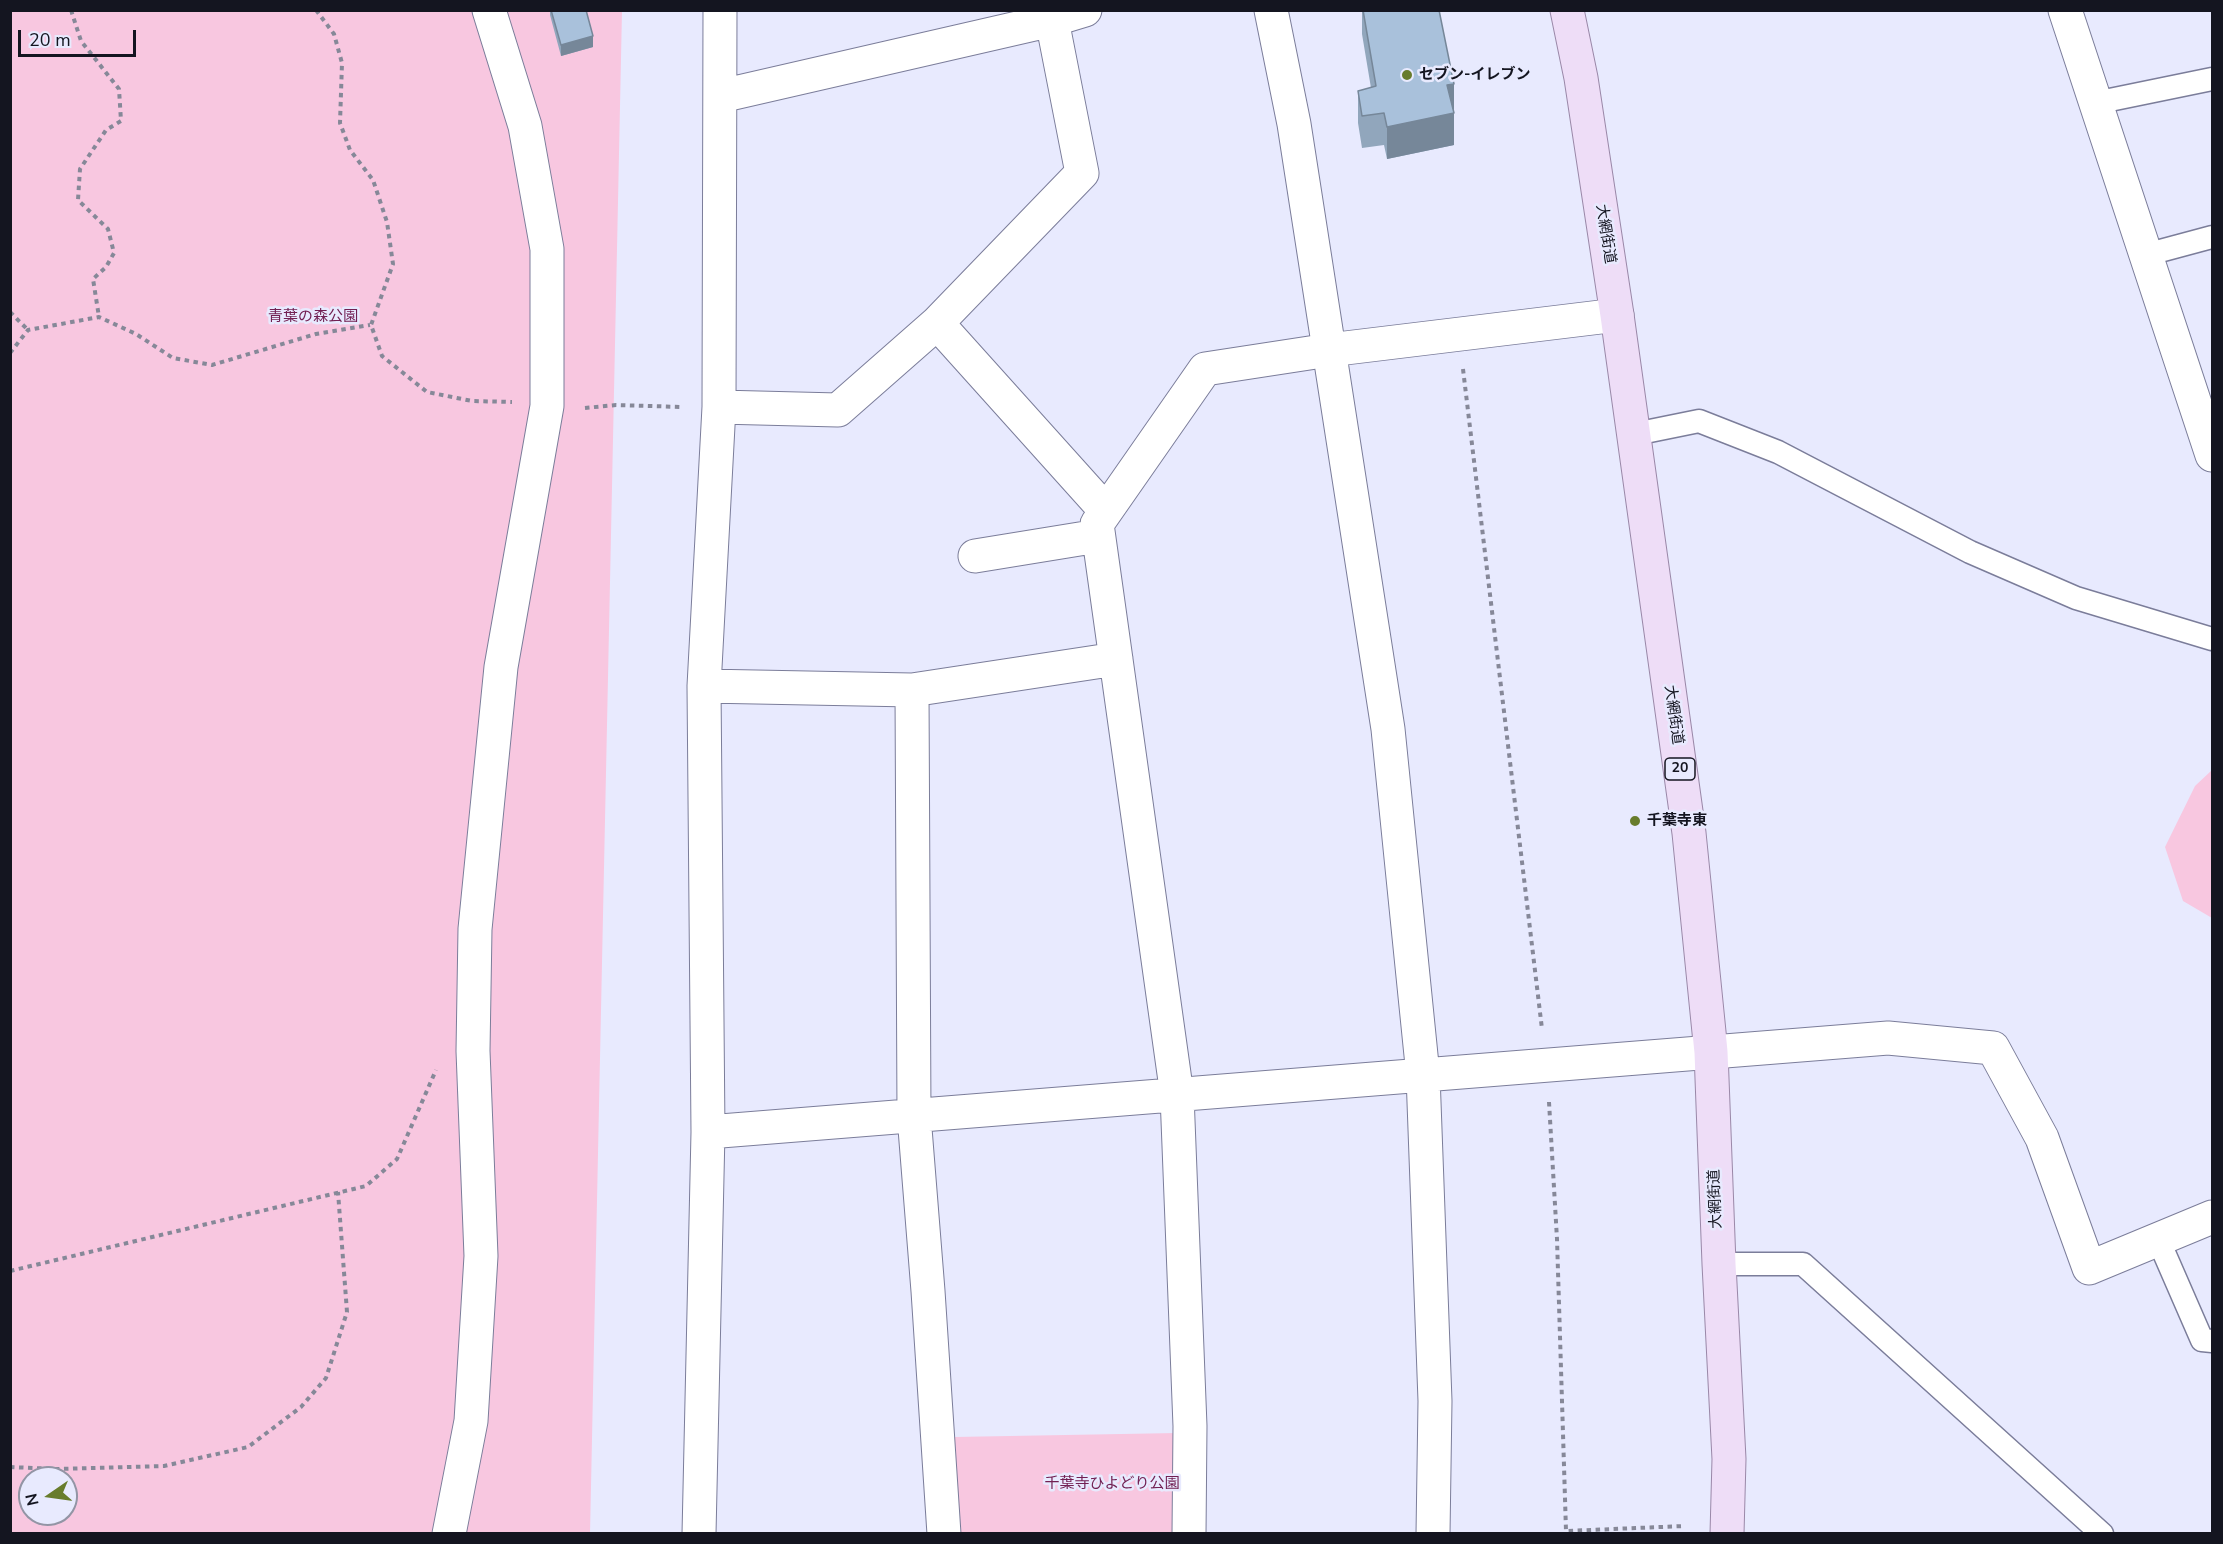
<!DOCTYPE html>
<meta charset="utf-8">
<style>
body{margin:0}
#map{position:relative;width:2223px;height:1544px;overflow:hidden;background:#e8eafe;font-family:"Nunito Sans",sans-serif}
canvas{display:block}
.frame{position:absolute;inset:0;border:12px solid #141520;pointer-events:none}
.north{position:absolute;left:18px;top:1466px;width:60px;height:60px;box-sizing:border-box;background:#e8eafe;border:2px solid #9395a5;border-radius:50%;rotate:257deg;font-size:16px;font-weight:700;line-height:24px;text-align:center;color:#141520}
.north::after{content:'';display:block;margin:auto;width:21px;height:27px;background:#687c2c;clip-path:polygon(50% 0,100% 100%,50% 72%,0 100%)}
.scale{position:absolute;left:18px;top:30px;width:118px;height:27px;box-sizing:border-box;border:3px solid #141520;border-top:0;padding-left:8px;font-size:18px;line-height:21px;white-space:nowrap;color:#141520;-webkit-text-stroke:4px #e8eafe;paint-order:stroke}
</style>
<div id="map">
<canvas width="2223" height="1544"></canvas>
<div class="frame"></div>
<div class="north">N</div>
<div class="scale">20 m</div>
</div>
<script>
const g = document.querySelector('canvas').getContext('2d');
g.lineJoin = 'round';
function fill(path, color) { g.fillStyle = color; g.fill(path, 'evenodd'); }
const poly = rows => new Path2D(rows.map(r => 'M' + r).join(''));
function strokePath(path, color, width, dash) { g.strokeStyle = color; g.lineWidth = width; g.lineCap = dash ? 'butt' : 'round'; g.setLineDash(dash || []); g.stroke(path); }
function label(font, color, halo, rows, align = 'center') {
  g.font = font + ' "Nunito Sans","Noto Sans JP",sans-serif'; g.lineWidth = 5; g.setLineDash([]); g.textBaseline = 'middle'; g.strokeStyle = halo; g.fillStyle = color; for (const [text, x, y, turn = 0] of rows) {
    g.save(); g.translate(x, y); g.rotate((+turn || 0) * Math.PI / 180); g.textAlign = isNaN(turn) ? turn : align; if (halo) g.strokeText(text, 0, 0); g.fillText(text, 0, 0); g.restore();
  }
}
fill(poly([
 [10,11,622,11,590,1533,11,1533],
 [30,1478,66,1478,66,1514,30,1514],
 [2212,770,2212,918,2183,901,2165,847,2195,786],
 [1177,1433,1177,1533,959,1533,954,1437]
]), '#f8c7e0');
const lane = poly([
 [2095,103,2212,79],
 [2145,255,2212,237],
 [1635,434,1699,421,1778,452,1970,552,2076,598,2212,639],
 [2158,1239,2202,1340,2212,1341],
 [1719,1264,1803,1264,2102,1534]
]);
const street = poly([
 [1271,10,1294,124,1388,729,1423,1075,1435,1401,1433,1534],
 [2065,10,2212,455],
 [721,96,1052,20,1085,10],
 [937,323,1106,511],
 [719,407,838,410,937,323,1082,173,1052,20],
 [975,556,1098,536],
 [704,686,912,690,1116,659],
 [912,690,914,1116,928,1291,944,1534],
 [708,1132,1888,1038,1993,1048,2042,1138,2089,1268,2212,1217],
 [449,1534,471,1421,481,1256,473,1051,475,929,501,667,547,406,547,249,525,126,489,10],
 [699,1534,708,1132,704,686,719,407,720,10],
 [1189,1534,1190,1426,1177,1095,1097,524,1205,369,1329,350,1617,315]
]);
const primary = poly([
 [1567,10,1581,78,1617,315,1689,833,1711,1052,1719,1264,1729,1459,1727,1534]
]);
strokePath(lane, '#7b7d9a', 25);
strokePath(street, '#7b7d9a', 35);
strokePath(primary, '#9a88a8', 35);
strokePath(poly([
 [71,10,81,41,119,89,121,121,106,130,80,169,78,200,108,229,114,253,106,267,93,279,99,317],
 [316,10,334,34,342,63,340,123,350,150,373,180,387,222,393,264,371,325,382,356,427,392,472,401,512,402],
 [10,312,28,330],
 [10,353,28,330,99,317,136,334,173,358,212,365,316,334,370,325],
 [1463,369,1542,1029],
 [585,408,616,405,682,407],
 [1549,1102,1557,1239,1566,1531,1685,1526],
 [10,1271,366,1186,397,1159,436,1070],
 [10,1467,56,1469,164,1466,248,1447,301,1407,326,1378,347,1312,338,1192]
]), '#868898', 4, [4.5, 4.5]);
strokePath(lane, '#fff', 22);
strokePath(street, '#fff', 33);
strokePath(primary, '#eeddf7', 33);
fill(poly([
 [550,10,586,10,593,47,561,56,550,15],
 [1362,10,1439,10,1454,84,1454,145,1387,159,1384,145,1362,148,1358,123,1358,91,1371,88,1362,34]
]), '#91a6bc');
fill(poly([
 [593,36,593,47,561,56,561,45],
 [1454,84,1454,145,1387,159,1387,127,1447,85]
]), '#768799');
const building = poly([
 [551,10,586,10,593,36,561,45,551,10],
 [1363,10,1439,10,1454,84,1447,85,1454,113,1387,127,1384,113,1362,116,1358,91,1376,86,1363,10]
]);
fill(building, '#a9c1db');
strokePath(building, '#768799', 1.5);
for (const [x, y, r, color] of [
 [1407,75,6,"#687c2c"],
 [1635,821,6,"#687c2c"]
]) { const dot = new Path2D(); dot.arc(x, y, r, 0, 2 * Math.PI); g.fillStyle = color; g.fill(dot); strokePath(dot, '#e8eafe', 2); }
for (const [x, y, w] of [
 [1680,769,30]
]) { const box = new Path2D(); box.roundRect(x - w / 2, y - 11, w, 22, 4.5); g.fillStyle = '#e8eafe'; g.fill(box); strokePath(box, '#141520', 1.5); }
label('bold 14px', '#141520', null, [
 ["20",1680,769]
]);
label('bold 15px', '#141520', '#e8eafe', [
 ["セブン-イレブン",1419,75],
 ["千葉寺東",1647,821]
], 'left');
label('15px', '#141520', '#e8eafe', [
 ["大網街道",1605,234,81],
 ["大網街道",1673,715,82],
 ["大網街道",1716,1199,-92]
]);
label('15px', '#722053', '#e8eafe', [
 ["青葉の森公園",313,317],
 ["千葉寺ひよどり公園",1112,1484]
]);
</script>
